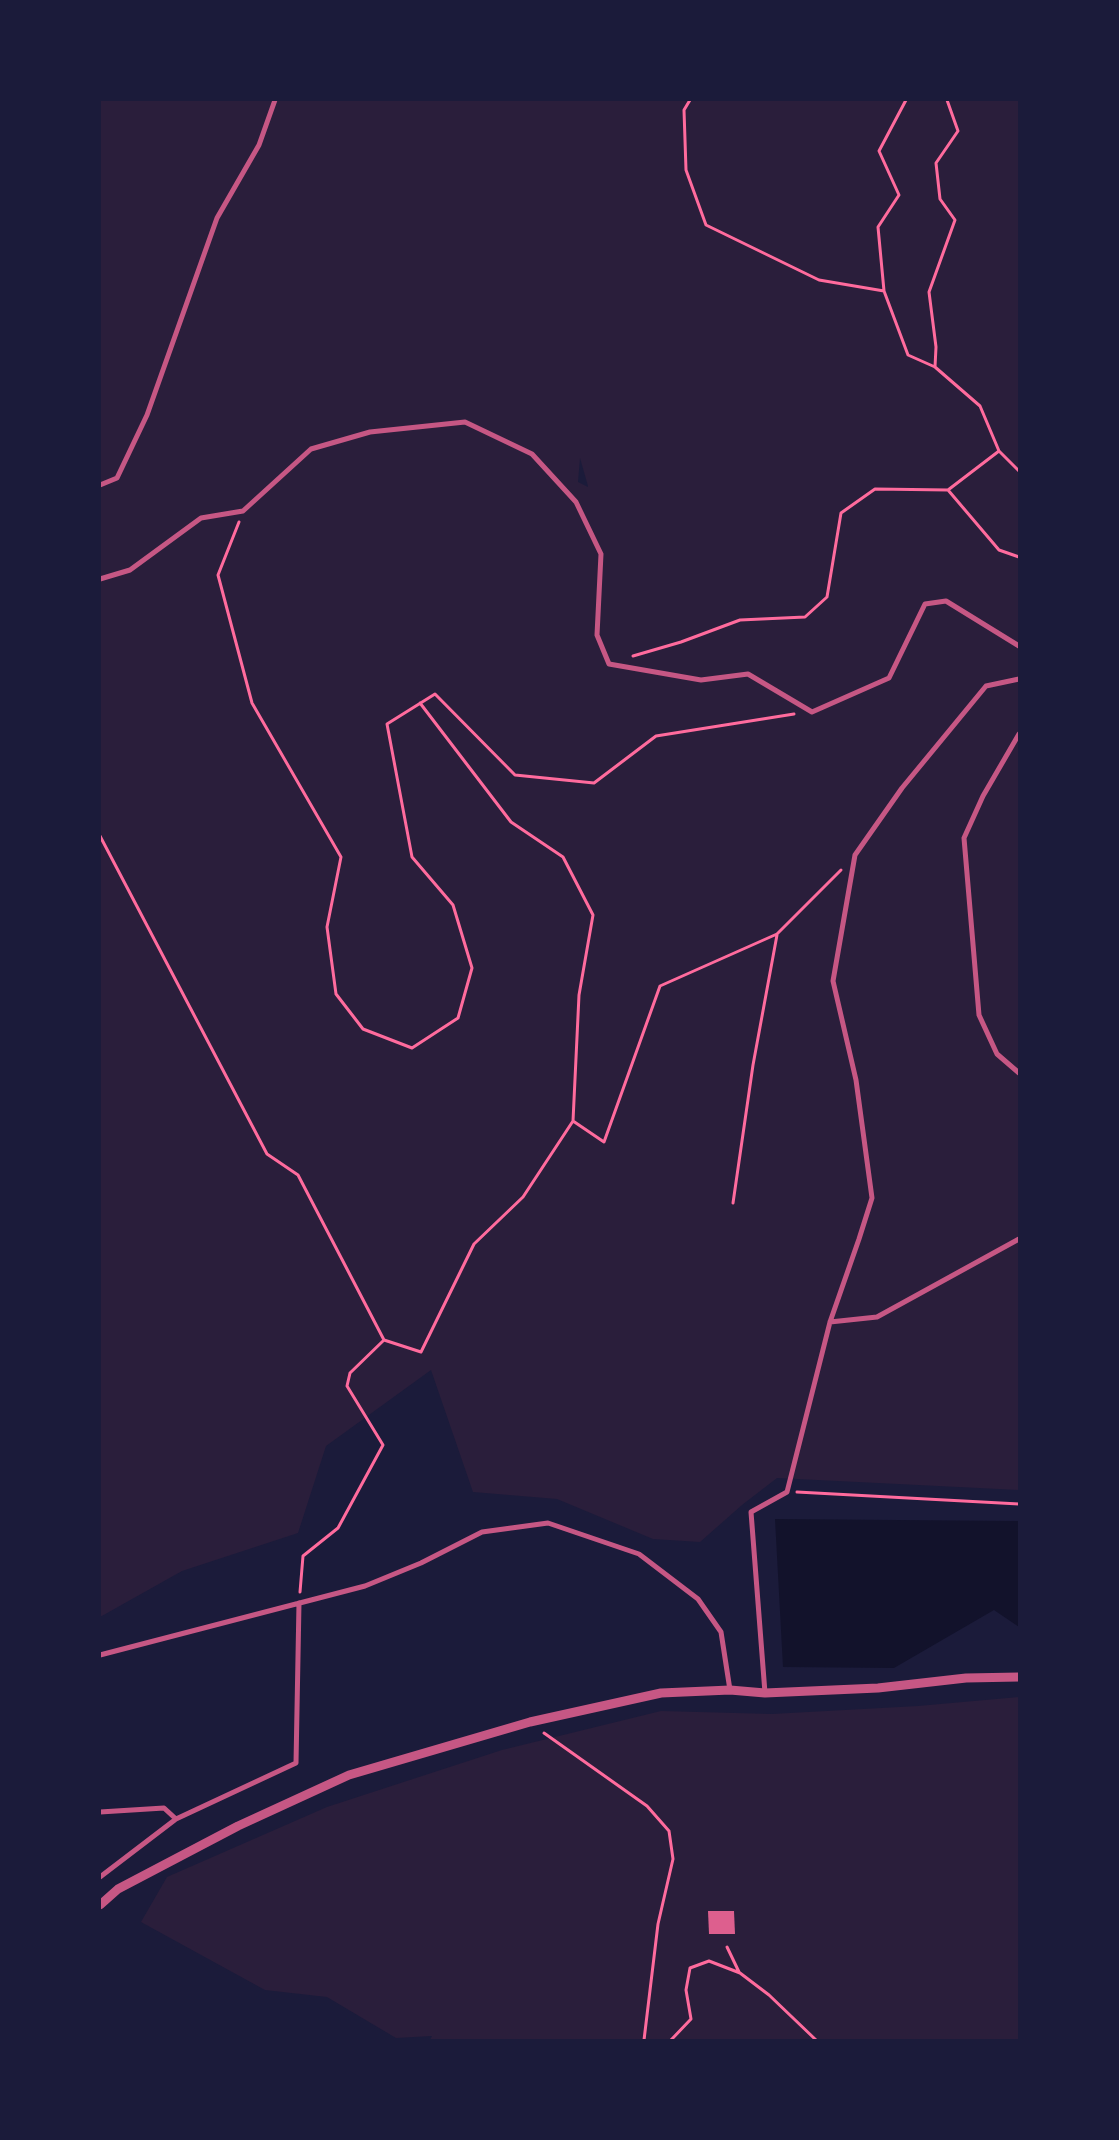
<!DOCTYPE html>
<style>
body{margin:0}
#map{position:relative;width:1119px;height:2140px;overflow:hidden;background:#1b1b3a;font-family:Helvetica,sans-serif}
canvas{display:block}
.frame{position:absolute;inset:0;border:101px solid #1b1b3a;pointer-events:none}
</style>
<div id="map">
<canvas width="1119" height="2140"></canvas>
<div class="frame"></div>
</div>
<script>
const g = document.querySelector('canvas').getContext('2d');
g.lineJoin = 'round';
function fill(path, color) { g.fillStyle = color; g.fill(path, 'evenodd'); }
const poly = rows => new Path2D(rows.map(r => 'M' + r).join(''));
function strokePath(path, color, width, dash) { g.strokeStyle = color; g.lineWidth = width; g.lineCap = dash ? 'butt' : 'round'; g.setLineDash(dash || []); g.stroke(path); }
fill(poly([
 [100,100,1019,100,1019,1490,777,1478,742,1505,700,1542,653,1539,557,1499,473,1492,431,1370,326,1446,298,1533,182,1571,100,1617],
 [580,458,588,486,588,487,578,482],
 [1019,1697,1019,2040,430,2040,432,2036,396,2038,327,1997,265,1990,141,1922,167,1877,327,1807,502,1750,661,1711,772,1714,918,1706]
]), '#2a1e3b');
fill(poly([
 [775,1519,1019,1521,1019,1627,994,1610,894,1668,783,1667]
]), '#12122b');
fill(poly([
 [708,1911,734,1911,735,1934,709,1934]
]), '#dd5f8e');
strokePath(poly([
 [690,100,684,110,686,170,706,225,819,280,884,291],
 [906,100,879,151,899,195,878,227,884,291,908,355,935,367,980,406,999,451],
 [935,367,936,347,929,292,955,220,940,199,936,163,958,131,947,100],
 [948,490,999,451,1019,471],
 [239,522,218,575,252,703,341,857,327,927,336,994,363,1029,412,1048,458,1018,472,968,453,905,412,857,387,724,435,694,515,775,594,783,656,736,794,714],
 [633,656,681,642,740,620,805,617,827,597,841,513,875,489,948,490,999,550,1019,557],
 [420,703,511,822,563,857,593,915,579,995,573,1121],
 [100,836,267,1154,298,1175,384,1340],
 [733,1203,753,1065,777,935],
 [797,1492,1019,1504],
 [300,1592,303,1556,338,1528,383,1445,347,1386,350,1373,384,1340,421,1352,474,1244,523,1197,573,1121,604,1142,660,986,777,934,841,870],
 [544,1733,647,1806,669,1831,673,1859,658,1924,644,2040],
 [727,1947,739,1972],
 [671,2040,691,2019,686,1990,690,1968,709,1961,740,1973,769,1995,816,2040]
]), '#ff6b9d', 3);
strokePath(poly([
 [100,485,117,478,147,415,217,218,259,145,275,100],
 [100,579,130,570,201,518,243,511,311,449,370,432,465,422,532,454,576,502,601,554,597,635,609,664,701,680,748,674,812,712,889,678,925,604,946,601,1019,646],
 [1019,734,983,796,964,838,979,1015,997,1054,1019,1073],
 [830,1322,877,1317,1019,1239],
 [100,1655,365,1586,421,1563,482,1532,548,1523,639,1554,698,1599,721,1632,730,1690],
 [765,1693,751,1512,787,1492,830,1322,859,1239,872,1198,856,1080,833,981,855,855,902,788,986,686,1019,679],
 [100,1812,164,1808,176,1819],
 [100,1877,176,1819,296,1763,299,1603]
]), '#c65784', 5);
strokePath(poly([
 [100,1905,118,1889,238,1826,349,1775,530,1722,661,1693,730,1690,765,1693,878,1688,966,1678,1019,1677]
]), '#c65784', 9);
</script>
